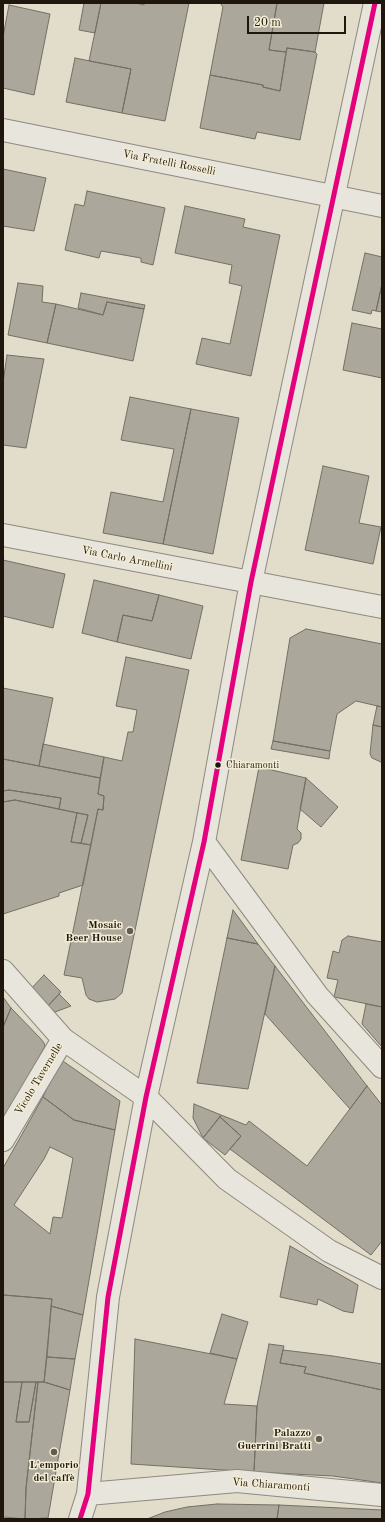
<!DOCTYPE html>
<meta charset="utf-8">
<style>
body{margin:0}
#map{position:relative;width:385px;height:1522px;overflow:hidden;background:#e2dcca;font-family:"Old Standard TT",serif}
canvas{display:block}
.frame{position:absolute;inset:0;border:4px solid #1f170d;pointer-events:none}
.scale{position:absolute;left:247px;top:16px;width:99px;height:18px;box-sizing:border-box;border:2px solid #1f170d;border-top:0;padding-left:5px;font-size:12px;line-height:14px;white-space:nowrap;color:#1f170d;-webkit-text-stroke:3px #f3ecd5;paint-order:stroke}
</style>
<div id="map">
<canvas width="385" height="1522"></canvas>
<div class="frame"></div>
<div class="scale">20 m</div>
</div>
<script>
const g = document.querySelector('canvas').getContext('2d');
g.lineJoin = 'round';
function fill(path, color) { g.fillStyle = color; g.fill(path, 'evenodd'); }
const poly = rows => new Path2D(rows.map(r => 'M' + r).join(''));
function strokePath(path, color, width, dash) { g.strokeStyle = color; g.lineWidth = width; g.lineCap = dash ? 'butt' : 'round'; g.setLineDash(dash || []); g.stroke(path); }
function label(font, color, halo, rows, align = 'center') {
  g.font = font + ' "Old Standard TT",serif'; g.lineWidth = 3; g.setLineDash([]); g.textBaseline = 'middle'; g.strokeStyle = halo; g.fillStyle = color; for (const [text, x, y, turn = 0] of rows) {
    g.save(); g.translate(x, y); g.rotate((+turn || 0) * Math.PI / 180); g.textAlign = isNaN(turn) ? turn : align; if (halo) g.strokeText(text, 0, 0); g.fillText(text, 0, 0); g.restore();
  }
}
const building = poly([
 [84,3,101,3,95,33,79,30,84,3],
 [101,3,136,3,144,5,144,3,189,3,165,121,122,113,131,69,89,61,101,3],
 [220,3,277,3,269,50,286,52,280,91,263,87,263,85,210,75,223,7,220,3],
 [277,3,324,3,315,52,287,48,286,52,269,50,277,3],
 [9,5,50,14,34,95,3,88,3,37,9,5],
 [287,48,315,52,317,54,300,140,257,132,255,139,200,128,210,75,263,85,263,87,280,91,287,48],
 [75,58,131,69,122,113,66,102,75,58],
 [3,169,46,178,34,231,3,226,3,169],
 [87,191,165,208,153,265,141,262,141,258,101,251,99,258,65,250,75,204,84,206,87,191],
 [185,206,245,219,243,227,280,235,251,376,196,364,202,338,230,344,242,286,229,283,232,265,175,253,185,206],
 [365,253,382,257,382,284,376,311,372,310,371,314,352,310,365,253],
 [18,283,43,286,42,302,56,304,47,343,8,335,18,283],
 [382,284,382,312,376,311,382,284],
 [81,293,145,305,144,309,107,302,103,315,78,308,81,293],
 [107,302,144,309,133,361,47,343,56,304,103,315,107,302],
 [352,323,382,329,382,378,343,370,352,323],
 [7,355,44,359,26,448,3,445,3,383,7,355],
 [130,397,191,409,163,544,103,533,111,492,163,502,174,449,121,440,130,397],
 [191,409,239,418,213,554,163,544,191,409],
 [323,466,369,476,359,523,381,527,373,564,305,550,323,466],
 [3,560,65,574,53,628,3,616,3,560],
 [94,580,159,595,152,621,123,615,117,642,82,633,94,580],
 [159,595,203,606,191,659,117,642,123,615,152,621,159,595],
 [306,629,382,644,382,707,356,701,337,714,330,751,273,741,290,638,306,629],
 [126,657,189,670,122,993,115,999,97,1002,89,999,86,995,82,978,64,975,98,809,103,810,104,796,98,794,104,757,122,761,128,732,133,732,137,710,116,706,126,657],
 [3,688,53,698,39,766,3,759,3,688],
 [377,706,382,707,382,727,373,725,377,706],
 [373,725,382,727,382,761,381,762,372,758,370,754,373,725],
 [273,741,330,751,329,759,271,749,273,741],
 [43,744,104,757,100,778,39,766,43,744],
 [3,759,100,778,98,794,104,796,103,810,98,809,91,845,81,843,88,815,59,809,61,798,9,790,3,791,3,759],
 [259,767,306,778,297,829,301,833,301,839,298,843,293,845,288,869,241,860,259,767],
 [306,778,338,807,321,827,300,809,306,778],
 [9,790,61,798,59,809,15,800,3,802,3,791,9,790],
 [15,800,77,813,71,842,91,845,83,885,59,893,59,896,3,914,3,802,15,800],
 [77,813,88,815,81,843,71,842,77,813],
 [233,910,258,944,227,938,233,910],
 [348,936,382,942,382,1007,334,997,338,980,327,978,333,951,339,953,342,940,348,936],
 [227,938,258,944,275,966,248,1089,197,1083,227,938],
 [275,966,367,1086,350,1109,265,1014,275,966],
 [44,975,61,992,45,1009,28,992,44,975],
 [59,994,71,1006,55,1012,48,1006,59,994],
 [3,997,11,1008,3,1027,3,997],
 [366,1004,382,1007,382,1047,362,1024,366,1004],
 [11,1008,41,1039,44,1043,45,1046,3,1123,3,1027,11,1008],
 [60,1059,120,1101,115,1130,74,1120,43,1097,60,1059],
 [367,1086,382,1105,382,1241,371,1255,230,1149,241,1136,220,1117,221,1115,246,1125,249,1121,307,1166,367,1086],
 [43,1097,74,1120,115,1130,83,1315,51,1306,52,1299,3,1295,3,1168,43,1097],
 [50,1147,73,1158,62,1218,53,1217,50,1234,14,1205,44,1159,50,1147],
 [194,1104,221,1115,203,1138,193,1118,194,1104],
 [220,1117,241,1136,225,1155,203,1138,220,1117],
 [290,1246,358,1285,353,1313,343,1311,318,1299,317,1305,280,1297,290,1246],
 [3,1295,52,1299,44,1382,3,1382,3,1295],
 [51,1306,83,1315,75,1359,47,1357,51,1306],
 [222,1314,248,1322,237,1359,210,1353,222,1314],
 [135,1339,237,1359,224,1404,257,1406,254,1472,131,1464,135,1339],
 [269,1344,284,1346,280,1363,306,1367,304,1373,382,1390,382,1483,333,1476,254,1472,257,1406,269,1344],
 [283,1350,333,1356,382,1364,382,1390,304,1373,306,1367,280,1363,283,1350],
 [47,1357,75,1359,70,1390,44,1382,47,1357],
 [3,1382,22,1382,16,1422,29,1422,36,1382,38,1382,26,1488,25,1519,3,1517,3,1382],
 [22,1382,36,1382,29,1422,16,1422,22,1382],
 [38,1382,44,1382,70,1390,48,1518,25,1519,26,1488,38,1382],
 [217,1504,279,1505,277,1519,147,1519,165,1512,187,1507,217,1504],
 [279,1505,382,1510,382,1519,277,1519,279,1505]
]);
fill(building, '#aca79b');
strokePath(building, '#736f65', 1);
const minor = poly([
 [3,130,382,206],
 [3,535,382,607],
 [204,842,317,995,382,1067],
 [3,971,63,1039,146,1097,227,1179,329,1251,382,1278],
 [3,1140,63,1039],
 [88,1494,237,1481,382,1495],
 [80,1519,88,1494,108,1297,146,1097,204,842,251,582,375,3]
]);
strokePath(minor, '#8e8a7f', 24);
strokePath(minor, '#e8e5dc', 22);
strokePath(poly([
 [80,1519,88,1494,108,1297,146,1097,204,842,251,582,375,3]
]), '#e5007d', 5);
for (const [x, y, r, color] of [
 [218,765,3.5,"#1f170d"],
 [130,931,4,"#635c4f"],
 [319,1439,4,"#635c4f"],
 [54,1452,4,"#635c4f"]
]) { const dot = new Path2D(); dot.arc(x, y, r, 0, 2 * Math.PI); g.fillStyle = color; g.fill(dot); strokePath(dot, '#f3ecd5', 1.5); }
label('10px', '#1f170d', '#f3ecd5', [
 ["Chiaramonti",226,765]
], 'left');
label('11px', '#1f170d', '#f3ecd5', [
 ["Via Fratelli Rosselli",169,163,11],
 ["Via Carlo Armellini",127,559,11],
 ["Vicolo Tavernelle",39,1079,-59],
 ["Via Chiaramonti",271,1485,4]
]);
label('bold 11px', '#1f170d', '#f3ecd5', [
 ["Mosaic",122,925],
 ["Beer House",122,938],
 ["Palazzo",311,1433],
 ["Guerrini Bratti",311,1446],
 ["L'emporio",54,1465,"center"],
 ["del caffè",54,1478,"center"]
], 'right');
</script>
